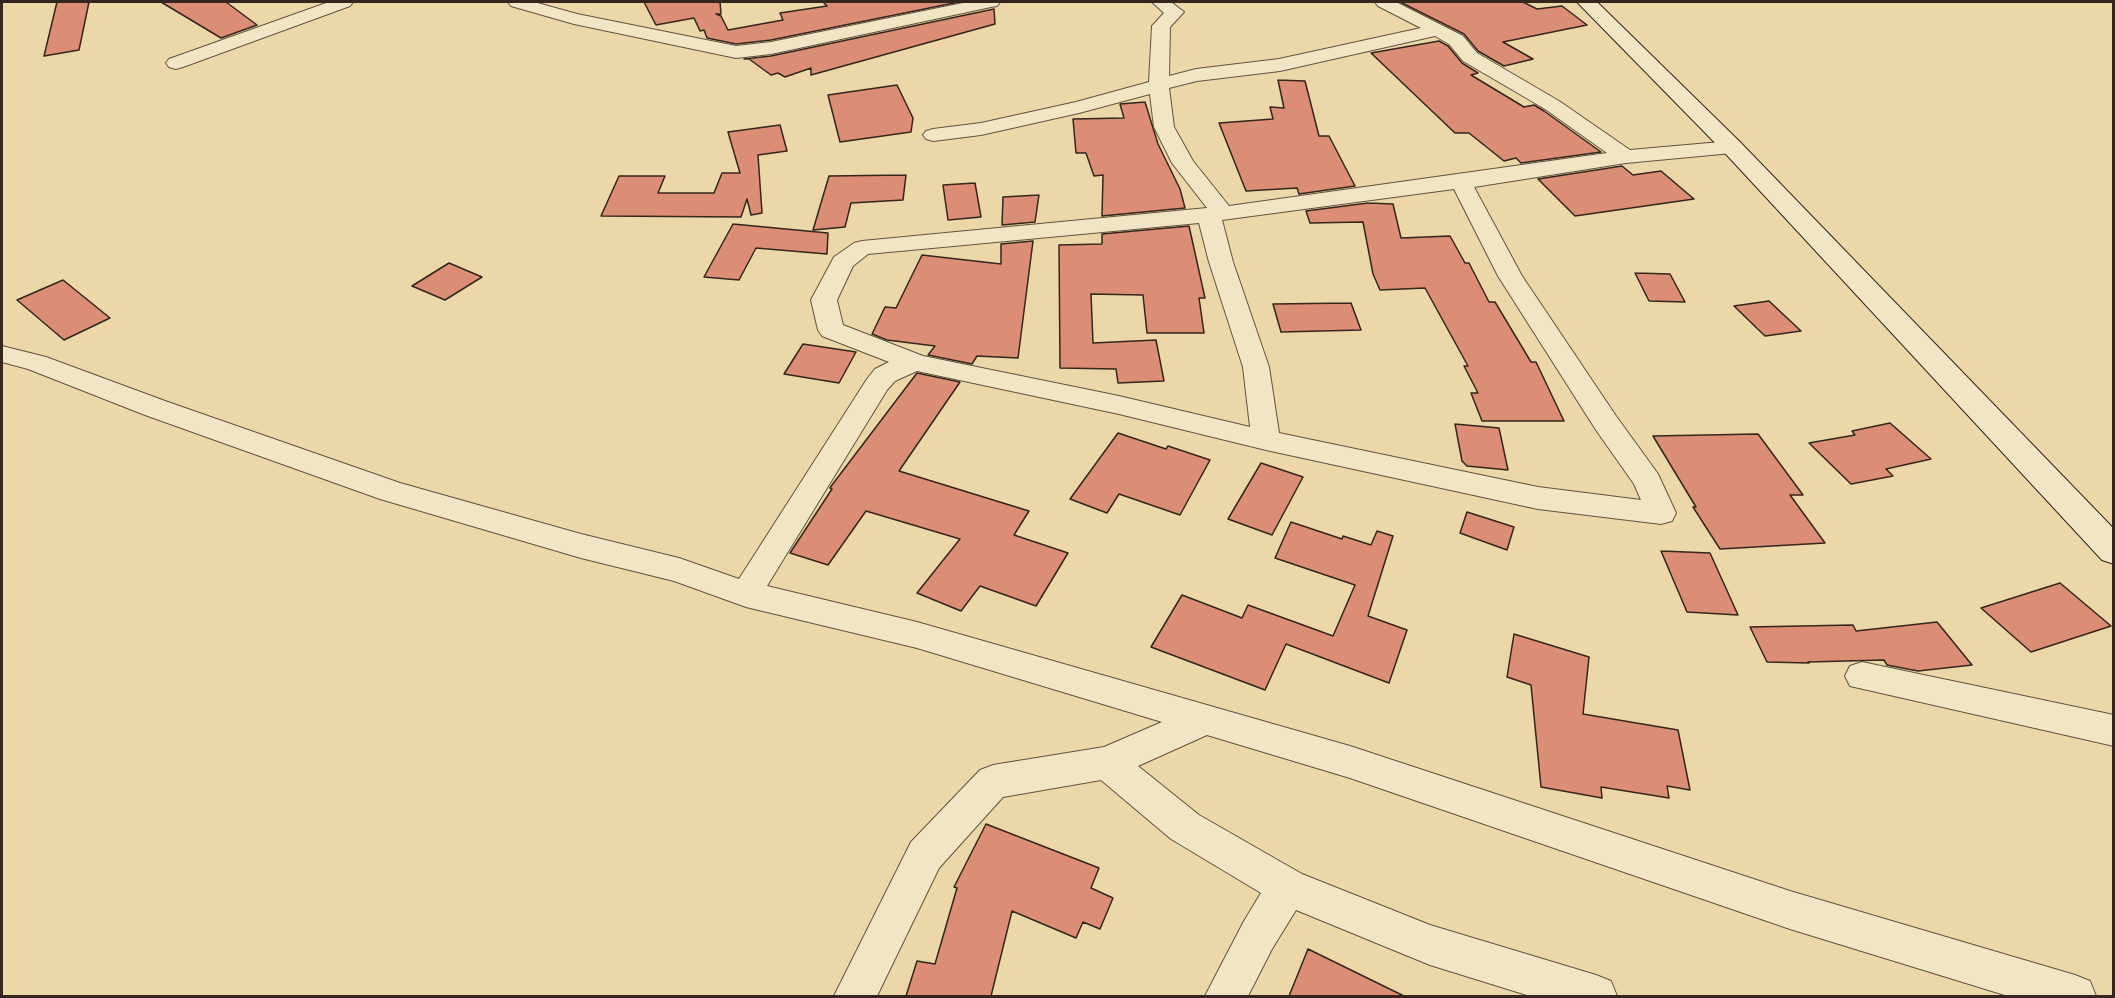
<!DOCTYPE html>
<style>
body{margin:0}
#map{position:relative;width:2115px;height:998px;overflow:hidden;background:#ebd7a8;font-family:"Gentium Book Plus",serif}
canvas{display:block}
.frame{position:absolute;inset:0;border:3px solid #34251d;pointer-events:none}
</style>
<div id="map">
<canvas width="2115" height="998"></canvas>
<div class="frame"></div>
</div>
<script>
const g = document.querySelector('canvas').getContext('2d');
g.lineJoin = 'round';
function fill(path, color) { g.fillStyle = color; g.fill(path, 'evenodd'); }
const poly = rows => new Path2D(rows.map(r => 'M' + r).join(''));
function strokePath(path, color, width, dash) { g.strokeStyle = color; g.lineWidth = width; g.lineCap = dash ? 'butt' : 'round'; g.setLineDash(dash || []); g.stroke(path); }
const building = poly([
 [57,2,89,2,79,50,44,56,57,2],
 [161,2,226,2,257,25,221,38,161,2],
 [644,2,720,2,721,14,716,14,721,16,728,30,783,20,780,13,827,6,823,2,959,2,771,40,736,44,707,38,704,30,700,31,694,18,656,25,644,2],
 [1400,2,1523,2,1537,9,1562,6,1587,25,1503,42,1533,59,1504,66,1478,51,1464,34,1400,2],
 [994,9,995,24,811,75,811,68,785,77,778,73,771,75,749,59,744,59,771,56,994,9],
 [1439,41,1448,46,1462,63,1478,73,1471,75,1524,107,1534,105,1544,111,1601,152,1521,163,1516,158,1504,161,1469,133,1455,133,1371,53,1439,41],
 [1278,80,1305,81,1319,136,1329,136,1355,186,1299,194,1297,188,1246,191,1219,123,1273,119,1270,107,1284,108,1278,80],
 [897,85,913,118,911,132,840,142,828,95,897,85],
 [1145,102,1158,144,1180,189,1185,208,1102,216,1103,175,1094,176,1086,153,1076,153,1073,119,1124,118,1120,104,1145,102],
 [780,125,787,151,758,155,762,213,751,215,747,199,741,217,601,216,619,176,665,176,658,193,714,193,722,173,740,173,728,132,780,125],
 [1622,166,1633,175,1661,171,1694,199,1575,216,1538,179,1622,166],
 [906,175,903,200,851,203,845,227,813,230,829,176,906,175],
 [975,183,981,217,948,220,943,185,975,183],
 [1039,195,1035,222,1002,225,1003,197,1039,195],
 [1368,203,1393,204,1401,238,1450,236,1465,263,1469,263,1489,302,1495,302,1531,362,1536,362,1564,421,1482,421,1471,393,1478,393,1464,366,1468,366,1425,288,1380,290,1373,274,1363,222,1310,223,1306,211,1368,203],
 [733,224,828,233,827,254,756,248,739,280,704,277,733,224],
 [1189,226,1205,298,1199,298,1204,333,1147,333,1143,295,1091,294,1093,343,1156,340,1164,381,1118,383,1116,369,1060,368,1059,245,1102,244,1102,234,1189,226],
 [1033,241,1018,358,977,356,972,364,928,355,935,346,887,340,872,334,885,307,896,308,922,255,1001,264,1001,244,1033,241],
 [449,263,482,277,445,300,412,286,449,263],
 [1635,273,1670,274,1685,302,1649,301,1635,273],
 [63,280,110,318,64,340,17,300,63,280],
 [1769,301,1801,331,1765,336,1734,306,1769,301],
 [1351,303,1361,330,1281,332,1273,304,1351,303],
 [803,344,856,352,839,383,784,374,803,344],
 [917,373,960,382,899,471,1029,511,1014,535,1068,553,1036,606,980,586,961,611,917,593,960,539,866,511,828,565,790,553,832,489,830,488,832,485,917,373],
 [1890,423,1931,459,1886,469,1893,476,1851,484,1809,443,1855,435,1852,431,1890,423],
 [1455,424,1499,428,1508,470,1467,466,1462,461,1455,424],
 [1118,433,1166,449,1168,446,1210,460,1180,515,1119,494,1107,513,1070,499,1118,433],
 [1758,434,1803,495,1790,495,1825,543,1720,549,1693,507,1696,507,1653,436,1758,434],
 [1261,463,1303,477,1272,535,1228,519,1261,463],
 [1467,512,1514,527,1507,550,1460,533,1467,512],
 [1291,522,1342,539,1343,536,1371,545,1377,531,1393,536,1368,616,1407,630,1389,683,1286,644,1265,690,1151,647,1182,595,1242,618,1248,605,1333,636,1355,585,1275,558,1291,522],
 [1661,551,1710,553,1738,615,1687,612,1661,551],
 [2060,583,2111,626,2031,652,1981,608,2060,583],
 [1937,622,1972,665,1918,671,1887,665,1884,660,1808,662,1809,663,1767,662,1750,627,1853,625,1856,631,1937,622],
 [1514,634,1589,657,1583,714,1678,730,1690,790,1667,786,1669,798,1601,787,1602,798,1541,787,1531,685,1507,677,1514,634],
 [986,824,1099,868,1091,888,1113,898,1100,929,1083,922,1076,938,1012,911,991,996,906,996,917,961,935,964,957,888,954,887,986,824],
 [1308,949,1404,996,1289,996,1308,949]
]);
fill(building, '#db8d76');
strokePath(building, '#34251d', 1.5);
const street = poly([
 [329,2,353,2,350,6,183,67,176,69,169,67,166,63,169,59,329,2],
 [508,2,534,2,577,14,736,46,771,42,968,2,1000,2,997,6,991,7,771,54,736,58,574,24,511,6,508,2],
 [1152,2,1171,2,1184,12,1170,27,1169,76,1196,69,1279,59,1421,28,1378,6,1375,2,1396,2,1463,36,1477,53,1559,101,1630,150,1732,141,1739,143,1743,147,1739,151,1732,153,1626,163,1474,187,1522,276,1616,416,1658,474,1676,513,1672,521,1661,524,1538,509,1266,450,1119,414,917,371,895,381,887,390,767,586,917,622,1350,746,1790,891,2075,975,2090,981,2096,996,2008,996,1790,929,1350,778,1207,735,1138,766,1199,815,1302,874,1430,925,1596,975,1611,981,1617,996,1530,996,1430,965,1296,910,1272,949,1248,996,1205,996,1244,921,1261,893,1171,839,1101,780,1003,797,939,868,877,996,834,996,911,842,980,770,993,765,1104,747,1162,722,917,648,746,607,674,581,581,558,380,499,145,415,28,369,2,362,2,346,46,357,165,401,400,483,581,534,679,558,739,579,867,379,875,369,889,362,822,336,818,330,811,300,834,257,854,243,862,241,1207,208,1172,163,1154,127,1150,94,1079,113,981,135,933,141,926,139,923,135,926,131,933,129,981,123,1076,102,1149,82,1152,26,1164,13,1152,2],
 [1435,36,1449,44,1463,61,1545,109,1607,153,1229,206,1193,161,1174,127,1169,88,1197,81,1280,71,1435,36],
 [1454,189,1498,276,1596,430,1634,484,1641,500,1538,487,1279,433,1269,367,1233,262,1222,220,1454,189],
 [1199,223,1209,262,1243,367,1250,427,1119,396,923,356,843,325,837,300,853,266,868,254,1199,223],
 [1862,662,2114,715,2114,746,1850,686,1845,676,1850,666,1862,662]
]);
const secondary = poly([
 [1577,2,1597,2,1740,142,2114,529,2114,564,2102,560,1724,152,1577,2]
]);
strokePath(street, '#625240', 2);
strokePath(secondary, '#34251d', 2);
fill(street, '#f2e5c6');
fill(secondary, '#f2e5c6');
</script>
